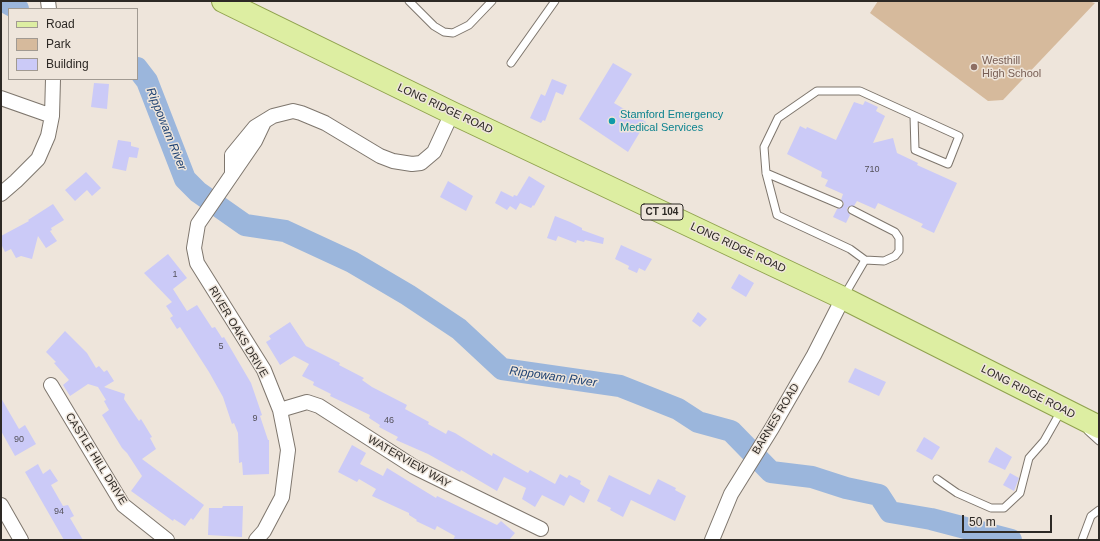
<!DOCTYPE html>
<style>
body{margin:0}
#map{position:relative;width:1100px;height:541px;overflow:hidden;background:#eee5db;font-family:Helvetica,sans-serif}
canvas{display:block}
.frame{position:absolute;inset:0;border:2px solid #2d2925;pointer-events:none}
.legend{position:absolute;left:8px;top:8px;width:130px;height:72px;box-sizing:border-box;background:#eee5db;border:1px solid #a19a92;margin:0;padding:5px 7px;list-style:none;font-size:12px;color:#2d2925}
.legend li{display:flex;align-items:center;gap:8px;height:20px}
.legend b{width:20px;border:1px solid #a19a92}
.scale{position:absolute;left:962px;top:515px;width:90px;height:18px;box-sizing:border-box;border:2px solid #2d2925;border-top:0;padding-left:5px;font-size:12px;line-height:14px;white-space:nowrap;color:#2d2925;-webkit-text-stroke:3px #eee5db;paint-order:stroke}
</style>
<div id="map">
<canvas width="1100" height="541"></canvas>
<div class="frame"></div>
<ul class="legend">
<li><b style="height:5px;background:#ddeea2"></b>Road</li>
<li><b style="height:11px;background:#d6ba9c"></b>Park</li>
<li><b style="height:11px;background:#cbcaf7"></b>Building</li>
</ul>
<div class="scale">50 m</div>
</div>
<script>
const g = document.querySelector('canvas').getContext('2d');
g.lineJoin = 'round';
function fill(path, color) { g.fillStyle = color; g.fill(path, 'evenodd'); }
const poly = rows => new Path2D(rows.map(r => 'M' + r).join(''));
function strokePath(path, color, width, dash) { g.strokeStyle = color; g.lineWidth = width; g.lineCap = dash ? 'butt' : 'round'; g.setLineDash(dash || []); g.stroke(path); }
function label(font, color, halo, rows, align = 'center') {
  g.font = font + ' Helvetica,sans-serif'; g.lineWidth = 3; g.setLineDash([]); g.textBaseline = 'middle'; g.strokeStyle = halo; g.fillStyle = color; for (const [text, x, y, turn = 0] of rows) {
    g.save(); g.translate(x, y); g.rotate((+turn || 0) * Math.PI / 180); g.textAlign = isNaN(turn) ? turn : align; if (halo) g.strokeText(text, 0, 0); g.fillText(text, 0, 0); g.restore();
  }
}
fill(poly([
 [878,1,1088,1,1095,3,1003,100,988,101,870,13]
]), '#d6ba9c');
strokePath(poly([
 [3,1,18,9],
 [137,68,147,81,185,179,198,192,245,225,285,231,352,262,408,295,459,329,502,369,620,386,678,409,698,422,731,431,771,472,812,477,846,488,879,495,890,512,931,519,1011,540]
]), '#9bb6dc', 22);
fill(poly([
 [613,63,632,74,614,103,646,122,628,152,579,119],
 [552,79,567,85,563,95,556,92,545,121,543,120,541,123,530,118,541,94,545,96],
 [94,83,109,84,107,109,91,107],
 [865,101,878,107,876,111,885,116,873,143,893,138,897,153,918,163,917,165,957,183,934,233,921,227,923,224,878,203,875,209,857,201,854,206,850,206,847,208,848,212,850,215,846,223,833,217,837,209,843,206,844,203,841,200,843,194,825,186,828,180,821,177,822,172,787,154,800,126,806,129,807,127,836,140,854,102,863,105],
 [118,140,131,142,131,146,139,148,137,158,129,157,126,171,112,168],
 [86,172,101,188,92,196,87,190,75,201,65,190],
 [529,176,545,186,534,206,533,205,531,208,520,203,516,210,510,206,507,210,495,203,501,191,513,197,514,195,517,196],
 [448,181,473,196,466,211,440,197],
 [53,204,64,220,51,228,52,230,50,231,57,241,46,248,38,236,32,259,21,256,16,258,11,249,5,252,1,244,1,236,29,221,28,220],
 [555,216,570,222,582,228,582,230,604,238,603,244,585,240,584,242,577,240,576,243,558,236,556,241,547,238],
 [621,245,652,259,645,271,639,268,637,273,628,269,629,266,615,259],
 [168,254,187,278,173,289,187,311,197,305,212,328,215,327,222,338,224,337,251,383,262,415,260,416,268,440,269,440,269,474,243,475,242,462,239,463,238,433,234,423,232,424,223,397,209,372,180,327,177,329,170,318,173,316,166,306,172,302,144,273],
 [739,274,754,283,746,297,731,288],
 [698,312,707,319,700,327,692,321],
 [290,322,306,346,340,363,339,365,364,378,362,380,372,387,407,405,405,409,429,422,428,424,446,434,448,430,455,433,492,456,493,453,528,473,530,470,555,484,560,474,567,478,569,475,581,481,580,484,590,490,584,503,570,495,564,506,542,495,535,507,522,499,526,488,504,477,497,491,461,470,460,472,428,454,396,440,398,437,379,427,380,425,369,418,370,415,330,396,331,394,313,385,314,382,302,376,309,364,294,356,280,365,266,342,271,339,269,336],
 [65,331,87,353,96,368,99,366,104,372,107,370,114,381,104,387,125,394,124,399,139,421,141,419,152,437,150,438,156,449,142,459,204,505,193,520,191,518,185,526,174,519,173,521,131,491,142,476,127,453,122,448,102,415,109,410,104,401,106,400,98,387,88,384,70,396,63,385,69,380,54,363,56,362,46,352],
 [855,368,886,382,879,396,848,382],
 [1,398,19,429,25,425,36,444,15,456,1,431],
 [924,437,940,447,932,460,916,451],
 [352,445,366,453,360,464,383,476,387,468,436,498,437,496,497,525,501,521,515,533,509,540,453,540,455,536,437,526,435,530,416,521,417,520,409,515,409,513,372,496,376,489,359,479,357,482,338,472],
 [996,447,1012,457,1005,470,988,462],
 [38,464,43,474,50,469,58,481,51,485,63,506,68,505,74,516,70,518,83,540,64,540,25,472],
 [1010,473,1019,478,1014,491,1003,485],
 [609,475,650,495,658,479,676,488,675,490,686,496,675,521,631,500,623,517,610,510,611,508,597,501],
 [223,506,243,506,242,537,208,535,209,508,222,508]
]), '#cbcaf7');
const lane = poly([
 [409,1,434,26,444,32,453,33,469,25,492,1],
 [511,63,555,1],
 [766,173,839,204],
 [852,210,895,232,899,238,899,251,895,256,884,261,865,260],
 [844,296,865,260,850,249,777,215,766,173,764,147,778,118,817,91,860,91,959,136,948,164,915,150,914,116],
 [1088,431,1099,441],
 [937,479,957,493,991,508,1004,508,1020,493,1029,458,1044,441,1061,411],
 [1082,540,1091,516,1099,510]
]);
const street = poly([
 [48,1,49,9],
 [1,98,52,116],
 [232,174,232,155,255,127,273,116,293,111,301,113,325,123,380,156,393,161,412,164,421,163,434,152,452,113],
 [1,194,16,181,38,159,48,136,52,116,53,79],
 [51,385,123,505,167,540],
 [280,410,307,402,319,406,414,467,541,529],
 [1,505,21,540],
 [256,540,264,531,282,497,288,450,280,410,264,370,197,263,194,248,198,224,255,141,264,122],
 [712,540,731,494,772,428,814,355,843,298]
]);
const primary = poly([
 [223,1,452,113,843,298,1099,427]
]);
strokePath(lane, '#7e766d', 9);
strokePath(street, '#7e766d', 16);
strokePath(primary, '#90a24e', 24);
strokePath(lane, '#fff', 7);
strokePath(street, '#fff', 14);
strokePath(primary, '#ddeea2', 22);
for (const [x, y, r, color] of [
 [974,67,4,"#8d6e63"],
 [612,121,4,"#0f9aa8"]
]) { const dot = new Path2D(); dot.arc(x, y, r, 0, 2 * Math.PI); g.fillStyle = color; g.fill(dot); strokePath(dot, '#eee5db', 1.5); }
label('9px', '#54515a', null, [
 ["710",872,170],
 ["1",175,275],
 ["5",221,347],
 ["9",255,419],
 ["46",389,421],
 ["90",19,440],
 ["94",59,512]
]);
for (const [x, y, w] of [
 [662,212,42]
]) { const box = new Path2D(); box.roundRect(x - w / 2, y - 8, w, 16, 3); g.fillStyle = '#eee5db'; g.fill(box); strokePath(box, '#2d2925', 1); }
label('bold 10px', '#2d2925', null, [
 ["CT 104",662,212]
]);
label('11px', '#785e54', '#eee5db', [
 ["Westhill",982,61],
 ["High School",982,74]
], 'left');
label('11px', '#2d2925', '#eee5db', [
 ["LONG RIDGE ROAD",445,109,25],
 ["LONG RIDGE ROAD",738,248,25],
 ["RIVER OAKS DRIVE",238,332,59],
 ["LONG RIDGE ROAD",1028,392,27],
 ["BARNES ROAD",776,419,-59],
 ["CASTLE HILL DRIVE",96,459,58],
 ["WATERVIEW WAY",409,462,30]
]);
label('11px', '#0d838f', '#eee5db', [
 ["Stamford Emergency",620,115],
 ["Medical Services",620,128]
], 'left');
label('italic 12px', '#214474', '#eee5db', [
 ["Rippowam River",166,129,68],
 ["Rippowam River",553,377,8]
]);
</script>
